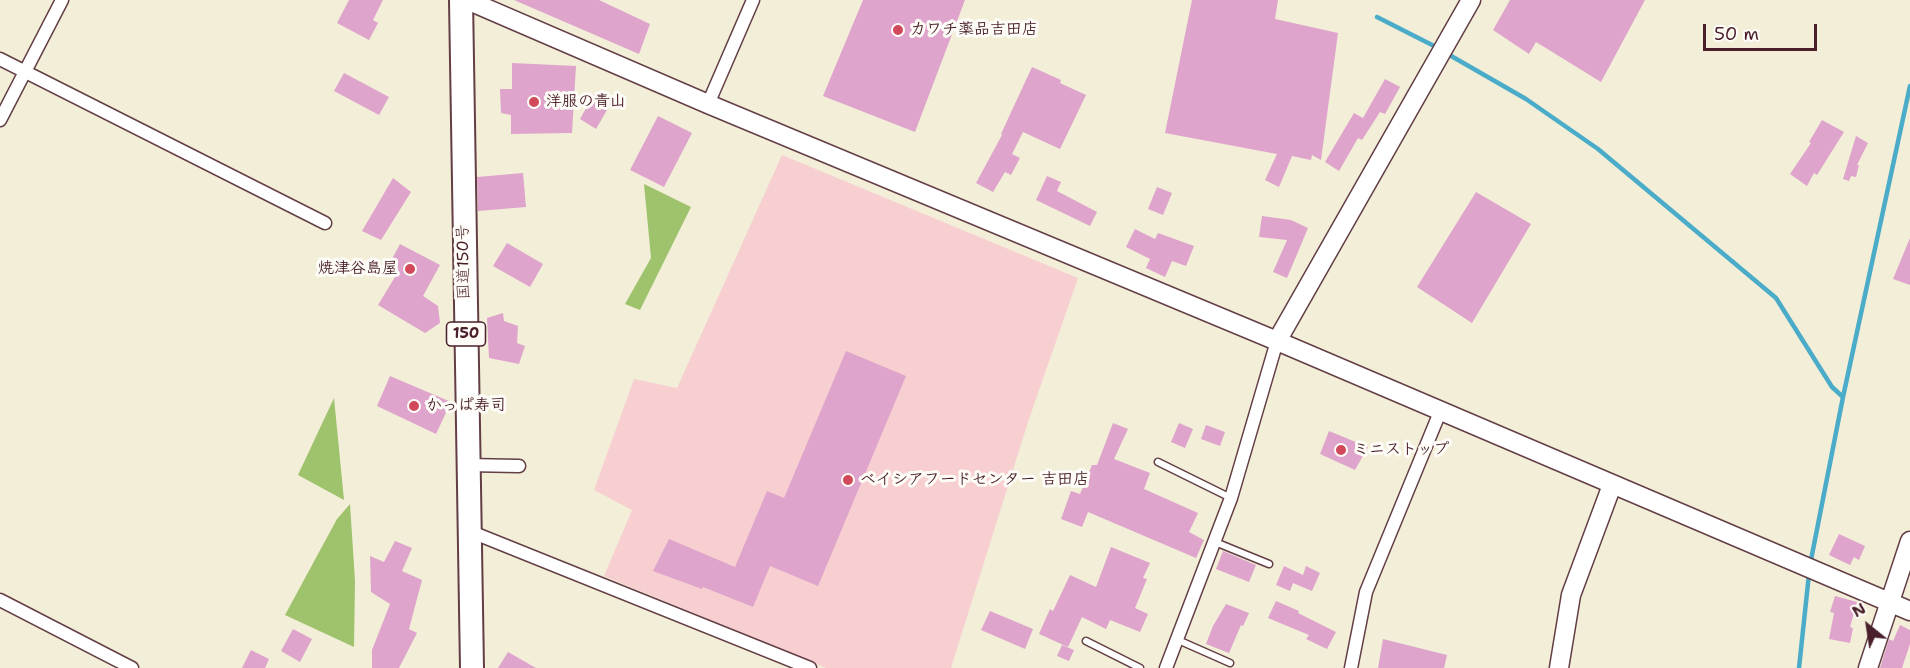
<!DOCTYPE html>
<meta charset="utf-8">
<style>
body{margin:0}
#map{position:relative;width:1910px;height:668px;overflow:hidden;background:#f2eed8;font-family:"Shantell Sans",sans-serif}
canvas{display:block}
.north{position:absolute;left:1838px;top:596px;width:60px;height:60px;-webkit-text-stroke:4px #fdfcf7;paint-order:stroke;rotate:330deg;font-size:16px;font-weight:700;line-height:24px;text-align:center;color:#4a1f2b}
.north::after{content:'';display:block;margin:auto;width:21px;height:27px;background:#4a1f2b;clip-path:polygon(50% 0,100% 100%,50% 72%,0 100%)}
.scale{position:absolute;left:1703px;top:24px;width:114px;height:27px;box-sizing:border-box;border:3px solid #4a1f2b;border-top:0;padding-left:8px;font-size:18px;line-height:21px;white-space:nowrap;color:#4a1f2b;-webkit-text-stroke:4px #fdfcf7;paint-order:stroke}
</style>
<div id="map">
<canvas width="1910" height="668"></canvas>
<div class="north">N</div>
<div class="scale">50 m</div>
</div>
<script>
const g = document.querySelector('canvas').getContext('2d');
g.lineJoin = 'round';
function fill(path, color) { g.fillStyle = color; g.fill(path, 'evenodd'); }
const poly = rows => new Path2D(rows.map(r => 'M' + r).join(''));
function strokePath(path, color, width, dash) { g.strokeStyle = color; g.lineWidth = width; g.lineCap = dash ? 'butt' : 'round'; g.setLineDash(dash || []); g.stroke(path); }
function label(font, color, halo, rows, align = 'center') {
  g.font = font + ' "Shantell Sans","Klee One",sans-serif'; g.lineWidth = 6; g.setLineDash([]); g.textBaseline = 'middle'; g.strokeStyle = halo; g.fillStyle = color; for (const [text, x, y, turn = 0] of rows) {
    g.save(); g.translate(x, y); g.rotate((+turn || 0) * Math.PI / 180); g.textAlign = isNaN(turn) ? turn : align; if (halo) g.strokeText(text, 0, 0); g.fillText(text, 0, 0); g.restore();
  }
}
fill(poly([
 [782,155,1078,278,1028,422,951,668,826,668,604,576,632,510,594,490,634,379,677,388]
]), '#f7cfd0');
fill(poly([
 [644,184,691,207,640,310,625,304,651,258],
 [334,398,344,500,298,475],
 [350,504,355,581,354,647,285,615,337,519]
]), '#9fc26c');
strokePath(poly([
 [1377,17,1438,48],
 [1446,53,1526,99,1598,149,1776,298,1832,387,1843,397],
 [1810,565,1843,397,1910,86],
 [1799,668,1809,574]
]), '#4aacc9', 4.5);
fill(poly([
 [349,0,383,0,373,20,378,23,369,40,337,23],
 [514,0,599,0,650,24,639,54],
 [863,0,965,0,915,132,823,96],
 [1192,0,1278,0,1275,19,1338,33,1321,160,1312,155,1311,160,1292,156,1279,187,1265,180,1277,154,1165,133],
 [1510,0,1645,0,1601,82,1536,42,1529,54,1493,30],
 [512,63,576,66,572,133,511,134,511,115,501,113,500,89,512,89],
 [1032,67,1061,80,1060,83,1086,95,1060,149,1023,132,1012,154,1020,158,1011,175,1005,172,993,192,976,183,1002,135,1001,134],
 [344,73,389,97,379,115,334,91],
 [1385,79,1400,87,1385,114,1380,112,1362,140,1358,138,1339,171,1325,162,1354,113,1363,118],
 [594,94,611,103,596,129,580,119],
 [658,116,692,133,664,187,630,170],
 [1822,120,1844,132,1817,175,1814,173,1807,186,1790,174,1811,143,1809,142],
 [1856,136,1868,143,1857,165,1859,165,1856,177,1851,176,1849,181,1843,179],
 [523,173,526,207,478,211,477,177],
 [1047,176,1061,182,1057,191,1097,212,1090,226,1036,200],
 [393,178,411,192,381,240,362,231],
 [1157,187,1172,193,1163,215,1148,209],
 [1476,192,1531,224,1472,323,1417,287],
 [1262,216,1291,220,1308,228,1287,278,1273,272,1287,240,1259,237],
 [1135,229,1155,239,1158,233,1194,246,1186,266,1172,261,1165,277,1146,268,1150,259,1126,247],
 [1910,238,1910,285,1893,279],
 [507,243,543,264,530,287,493,266],
 [400,244,440,265,423,296,438,306,440,323,425,333,378,305,395,277,385,272],
 [503,313,504,321,518,326,517,343,525,346,519,364,489,358,487,318],
 [846,351,906,376,818,586,770,566,753,607,703,587,702,589,653,571,669,539,735,567,767,491,784,498],
 [390,376,451,402,436,434,377,406],
 [1113,423,1128,429,1114,459,1150,473,1144,489,1198,513,1189,532,1204,540,1196,558,1088,512,1082,527,1061,519,1071,491,1080,494,1092,465,1097,465],
 [1179,423,1193,429,1185,448,1171,442],
 [1206,425,1225,432,1220,446,1201,439],
 [1329,431,1368,447,1355,470,1320,454],
 [1839,534,1865,546,1859,560,1854,557,1850,565,1829,555],
 [395,541,412,548,402,571,422,580,409,629,417,633,399,668,372,668,372,650,390,604,371,592,370,556,384,562],
 [1111,547,1150,563,1143,578,1147,579,1135,608,1148,614,1140,632,1110,620,1106,629,1082,617,1068,647,1039,634,1050,609,1053,611,1070,575,1096,587],
 [1223,551,1256,565,1249,582,1216,569],
 [1284,566,1303,575,1306,566,1320,573,1312,591,1293,583,1290,591,1276,585],
 [1835,596,1857,602,1850,627,1853,628,1850,643,1829,639,1834,613,1830,612],
 [1276,601,1299,611,1298,613,1336,632,1327,649,1306,639,1309,635,1268,618],
 [1226,604,1249,613,1243,626,1241,625,1229,653,1206,644,1213,626],
 [990,611,1033,629,1025,649,981,630],
 [1900,625,1910,630,1910,644,1902,668,1880,668,1889,639,1893,641],
 [293,629,312,639,300,662,281,651],
 [1383,639,1447,655,1444,668,1378,668],
 [1062,645,1074,650,1069,661,1057,656],
 [251,650,269,659,265,668,242,668],
 [508,652,536,668,498,668]
]), '#dea4cc');
const lane = poly([
 [1158,462,1231,498],
 [1215,542,1269,564],
 [1178,640,1230,663],
 [1086,641,1140,668]
]);
const street = poly([
 [0,59,325,223],
 [708,104,753,0],
 [0,120,62,0],
 [467,465,519,466],
 [469,531,810,668],
 [0,600,132,668],
 [1166,668,1231,498,1277,341],
 [1351,668,1366,592,1440,412]
]);
const secondary = poly([
 [467,0,708,104,1277,341,1910,611],
 [1277,341,1471,0],
 [1559,668,1571,595,1612,485],
 [1868,668,1910,541]
]);
const highway = poly([
 [461,0,472,668]
]);
strokePath(lane, '#633e45', 9);
strokePath(street, '#633e45', 15);
strokePath(secondary, '#633e45', 21);
strokePath(highway, '#633e45', 26);
strokePath(lane, '#fff', 6);
strokePath(street, '#fff', 12);
strokePath(secondary, '#fff', 18);
strokePath(highway, '#fff', 22);
for (const [x, y, r, color] of [
 [898,30,6,"#d1495b"],
 [534,102,6,"#d1495b"],
 [410,269,6,"#d1495b"],
 [414,406,6,"#d1495b"],
 [1341,450,6,"#d1495b"],
 [848,480,6,"#d1495b"]
]) { const dot = new Path2D(); dot.arc(x, y, r, 0, 2 * Math.PI); g.fillStyle = color; g.fill(dot); strokePath(dot, '#fdfcf7', 2); }
for (const [x, y, w] of [
 [466,334,39]
]) { const box = new Path2D(); box.roundRect(x - w / 2, y - 12, w, 24, 4.5); g.fillStyle = '#fdfcf7'; g.fill(box); strokePath(box, '#4a1f2b', 1.5); }
label('bold 15px', '#4a1f2b', null, [
 ["150",466,334]
]);
label('bold 16px', '#4a1f2b', '#fdfcf7', [
 ["カワチ薬品吉田店",910,30],
 ["洋服の青山",546,102],
 ["焼津谷島屋",398,269,"right"],
 ["かっぱ寿司",426,406],
 ["ミニストップ",1353,450],
 ["ベイシアフードセンター 吉田店",860,480]
], 'left');
label('16px', '#4a1f2b', '#fdfcf7', [
 ["国道150号",464,262,-91]
]);
</script>
